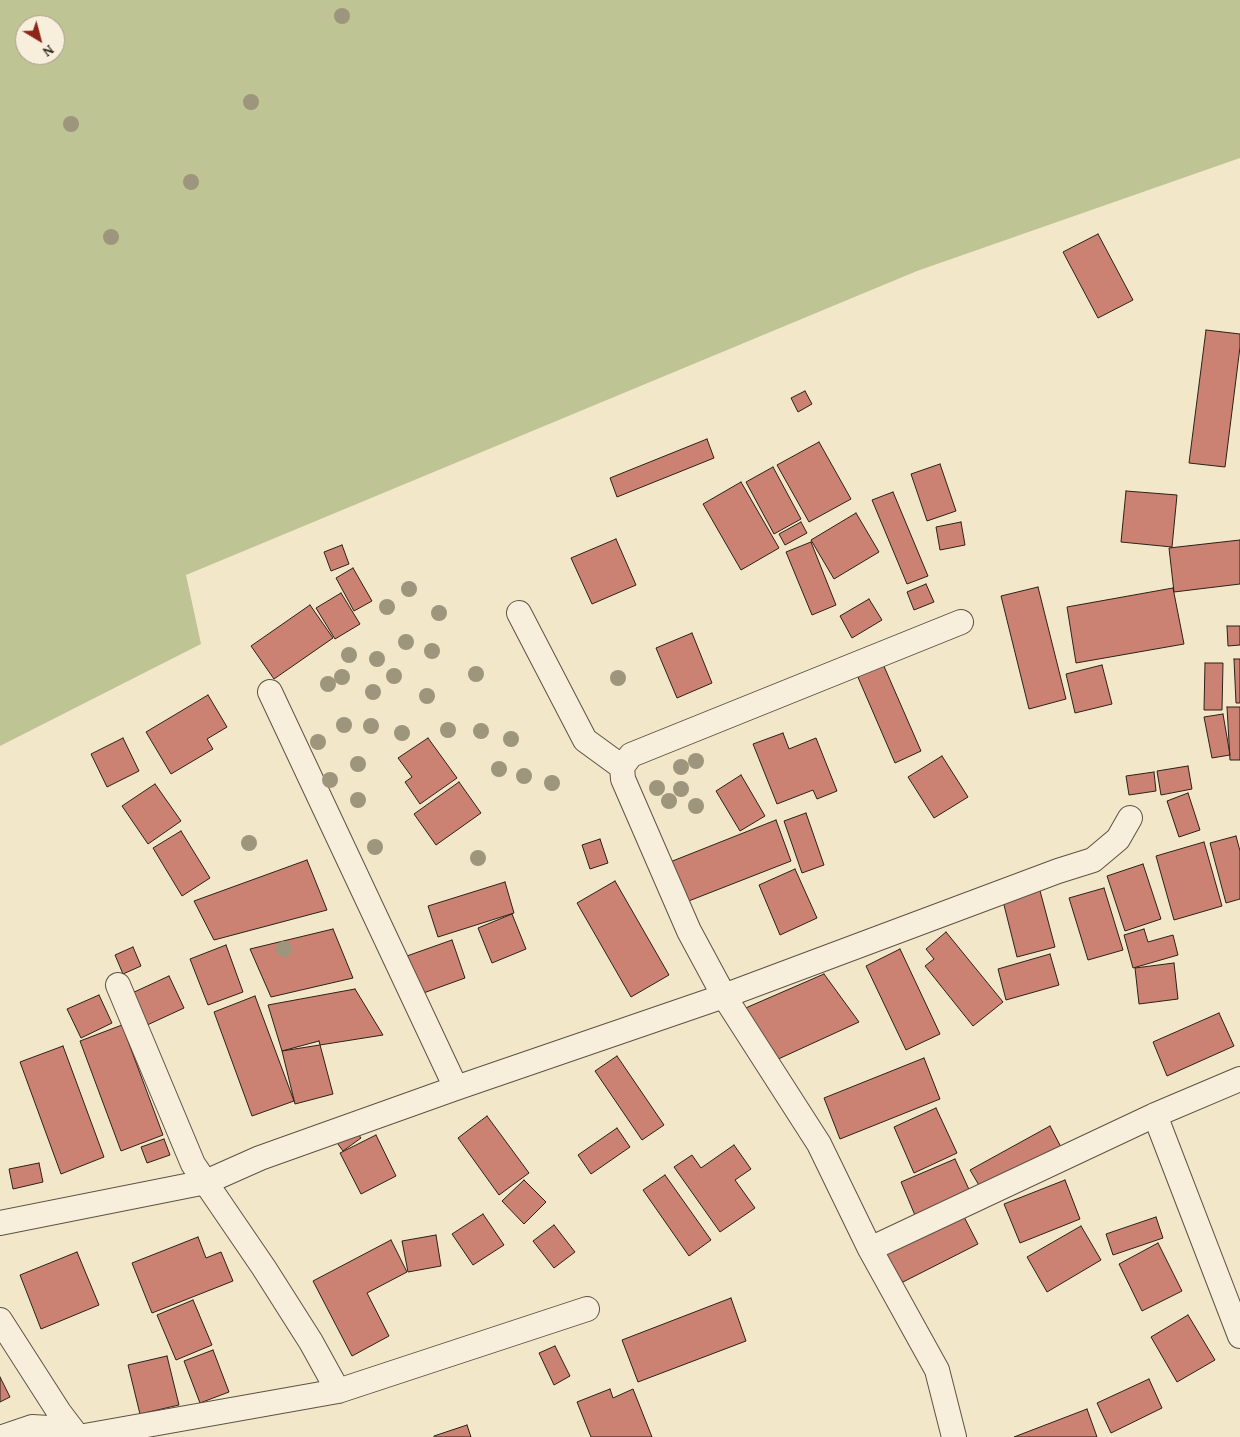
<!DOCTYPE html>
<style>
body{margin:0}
#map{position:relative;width:1240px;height:1437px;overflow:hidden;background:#f2e7c8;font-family:"Gentium Book Plus",serif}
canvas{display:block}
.north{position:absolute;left:15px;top:15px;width:50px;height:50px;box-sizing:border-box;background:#f7efdb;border:1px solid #a69d8d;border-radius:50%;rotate:143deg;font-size:14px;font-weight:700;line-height:20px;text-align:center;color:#2c2118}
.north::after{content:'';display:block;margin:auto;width:18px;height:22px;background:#8f2418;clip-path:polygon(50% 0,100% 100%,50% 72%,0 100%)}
</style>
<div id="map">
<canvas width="1240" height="1437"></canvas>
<div class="north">N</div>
</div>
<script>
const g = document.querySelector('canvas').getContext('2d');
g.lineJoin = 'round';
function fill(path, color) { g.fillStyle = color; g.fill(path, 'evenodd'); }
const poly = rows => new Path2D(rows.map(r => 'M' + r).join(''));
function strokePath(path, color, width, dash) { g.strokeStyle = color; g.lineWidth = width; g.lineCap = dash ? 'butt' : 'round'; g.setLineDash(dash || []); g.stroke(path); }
fill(poly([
 [0,0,1240,0,1240,158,917,271,186,575,201,644,0,746],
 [25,25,55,25,55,55,25,55]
]), '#bec493');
const building = poly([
 [1098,234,1133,300,1098,318,1063,252,1098,234],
 [1206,330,1240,334,1240,347,1225,467,1189,463,1206,330],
 [805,391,812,404,798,412,791,398,805,391],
 [707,439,714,458,617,497,610,478,707,439],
 [819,442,851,499,809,522,777,465,819,442],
 [940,464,956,511,927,521,911,474,940,464],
 [773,467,801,519,774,534,746,482,773,467],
 [741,482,779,548,741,570,703,504,741,482],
 [1126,491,1177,495,1172,547,1121,542,1126,491],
 [893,492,928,576,907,584,872,500,893,492],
 [856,513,879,552,834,579,811,540,856,513],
 [801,522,807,533,785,545,779,534,801,522],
 [961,522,965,545,940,550,936,527,961,522],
 [616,539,636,585,592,604,571,558,616,539],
 [1240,540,1240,584,1174,592,1169,548,1240,540],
 [811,542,836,605,812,615,786,552,811,542],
 [342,545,349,564,331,571,324,552,342,545],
 [353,568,372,601,354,611,336,578,353,568],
 [926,584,934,602,914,610,907,592,926,584],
 [1038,587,1066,699,1029,709,1001,596,1038,587],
 [1173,588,1184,644,1076,663,1067,607,1173,588],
 [341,593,360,624,335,639,316,608,341,593],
 [869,599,882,620,852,638,840,616,869,599],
 [310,605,333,638,274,679,251,646,310,605],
 [1227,626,1240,626,1240,645,1228,646,1227,626],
 [692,633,712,683,677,698,656,648,692,633],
 [1234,659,1240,659,1240,703,1236,703,1234,659],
 [1205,663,1223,663,1222,710,1204,710,1205,663],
 [883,664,921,751,895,763,857,675,883,664],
 [1102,665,1112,704,1075,713,1066,674,1102,665],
 [208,695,227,727,207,739,213,749,171,774,146,732,208,695],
 [1227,707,1240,707,1240,760,1230,760,1227,707],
 [1223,714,1230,755,1212,758,1204,717,1223,714],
 [783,733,789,749,816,738,837,791,817,799,813,790,777,804,753,744,783,733],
 [123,738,139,771,107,787,91,754,123,738],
 [428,738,457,778,420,804,405,782,412,777,398,758,428,738],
 [942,756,968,797,934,818,908,777,942,756],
 [1188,766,1192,789,1161,795,1157,771,1188,766],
 [1154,772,1156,791,1129,795,1126,776,1154,772],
 [741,775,765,816,740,831,716,791,741,775],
 [459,782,481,813,436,845,414,814,459,782],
 [155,784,181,821,148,844,122,806,155,784],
 [1188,793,1200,830,1179,837,1167,801,1188,793],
 [806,813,824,865,802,873,784,821,806,813],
 [776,820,791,861,681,904,665,864,776,820],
 [181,831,210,878,182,896,153,848,181,831],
 [1236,836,1240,851,1240,899,1226,903,1210,843,1236,836],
 [600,839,608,863,590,869,582,845,600,839],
 [1204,842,1222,906,1174,920,1156,856,1204,842],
 [307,860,327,910,214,940,194,901,307,860],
 [1143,864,1161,919,1125,931,1107,876,1143,864],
 [795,869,817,918,780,935,759,885,795,869],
 [615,881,669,975,631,997,577,903,615,881],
 [505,882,514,913,438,937,428,906,505,882],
 [1039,887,1055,947,1017,957,1002,897,1039,887],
 [1104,888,1123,950,1088,960,1069,898,1104,888],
 [512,914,526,949,492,963,478,928,512,914],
 [333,929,353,978,271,997,250,949,333,929],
 [1144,929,1148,942,1173,935,1178,955,1133,968,1124,935,1144,929],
 [946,932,1003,1002,973,1026,925,966,934,959,926,949,946,932],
 [452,940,465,978,418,995,404,957,452,940],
 [226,945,243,992,208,1005,190,959,226,945],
 [133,947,141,966,123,974,115,955,133,947],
 [900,949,940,1034,906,1050,866,966,900,949],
 [1050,954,1059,985,1006,1000,998,969,1050,954],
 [1174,963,1178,999,1139,1004,1135,968,1174,963],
 [824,974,859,1022,774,1061,741,1010,824,974],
 [169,976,184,1008,145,1026,130,994,169,976],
 [355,989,383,1035,282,1051,268,1005,355,989],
 [99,995,112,1023,81,1038,67,1009,99,995],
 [255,996,294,1101,252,1116,214,1012,255,996],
 [1219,1013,1234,1046,1167,1076,1153,1042,1219,1013],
 [122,1025,163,1135,121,1151,80,1041,122,1025],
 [319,1041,333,1094,295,1104,282,1051,319,1041],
 [63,1046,104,1157,61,1174,20,1062,63,1046],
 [617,1056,664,1125,642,1140,595,1071,617,1056],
 [924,1058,940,1099,840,1139,824,1098,924,1058],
 [936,1108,957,1153,914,1173,894,1127,936,1108],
 [487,1116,529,1173,499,1195,458,1138,487,1116],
 [1050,1126,1062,1149,983,1192,970,1170,1050,1126],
 [353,1127,361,1138,343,1151,335,1140,353,1127],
 [617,1128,630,1147,591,1174,578,1155,617,1128],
 [376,1135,396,1176,361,1194,340,1153,376,1135],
 [164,1139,170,1155,147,1163,141,1147,164,1139],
 [734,1145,751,1169,735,1180,755,1208,720,1232,674,1167,692,1155,701,1168,734,1145],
 [955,1159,972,1196,917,1220,901,1182,955,1159],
 [39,1163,43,1182,13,1189,9,1169,39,1163],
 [665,1175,711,1240,689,1256,643,1190,665,1175],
 [524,1180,546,1202,524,1224,502,1201,524,1180],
 [1065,1180,1080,1219,1020,1243,1004,1204,1065,1180],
 [962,1213,978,1244,903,1282,875,1251,962,1213],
 [483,1214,504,1245,473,1265,452,1234,483,1214],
 [1156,1217,1163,1238,1113,1255,1106,1234,1156,1217],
 [554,1225,575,1252,554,1268,533,1241,554,1225],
 [1081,1226,1101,1260,1047,1292,1027,1257,1081,1226],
 [436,1235,441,1266,408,1272,402,1241,436,1235],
 [198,1237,206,1258,221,1252,233,1281,152,1313,132,1263,198,1237],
 [391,1240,407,1272,367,1293,389,1336,352,1356,313,1281,391,1240],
 [1158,1243,1182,1291,1142,1311,1119,1264,1158,1243],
 [77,1252,99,1305,41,1329,20,1275,77,1252],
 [731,1298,746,1341,638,1382,622,1340,731,1298],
 [193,1300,212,1345,176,1360,157,1315,193,1300],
 [1188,1315,1215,1360,1177,1382,1151,1337,1188,1315],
 [555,1346,570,1376,554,1385,539,1353,555,1346],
 [213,1350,229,1392,200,1403,184,1361,213,1350],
 [167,1356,179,1405,140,1414,128,1365,167,1356],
 [0,1377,10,1397,0,1402,0,1377],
 [1149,1379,1162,1408,1111,1433,1097,1403,1149,1379],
 [610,1389,613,1398,633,1389,652,1437,591,1437,577,1402,610,1389],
 [1087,1409,1097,1437,1014,1437,1087,1409],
 [467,1425,471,1437,434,1437,434,1436,467,1425]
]);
fill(building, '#cb8273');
strokePath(building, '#2c2118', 1);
const street = poly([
 [519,613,585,740,622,767],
 [270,692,456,1088],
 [118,985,193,1164,264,1268,311,1342,338,1391],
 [1155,1115,1240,1336],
 [0,1223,206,1182,260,1158,456,1088,724,996,1058,871,1093,860,1118,839,1130,818],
 [870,1249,1155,1115,1240,1079],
 [0,1320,59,1412,78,1437],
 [3,1437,32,1427,49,1428,77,1437],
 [79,1437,338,1391,587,1309],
 [954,1437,937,1370,870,1249,819,1144,724,996,689,931,623,779,622,767,631,755,961,622]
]);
strokePath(street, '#5e5244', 26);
strokePath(street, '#f7efdb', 24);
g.fillStyle = '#9d957c';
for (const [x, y] of [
 [342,16],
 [251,102],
 [71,124],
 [191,182],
 [111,237],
 [409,589],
 [387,607],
 [439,613],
 [406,642],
 [432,651],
 [349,655],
 [377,659],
 [476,674],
 [394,676],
 [342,677],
 [618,678],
 [328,684],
 [373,692],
 [427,696],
 [344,725],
 [371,726],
 [448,730],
 [481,731],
 [402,733],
 [511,739],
 [318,742],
 [696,761],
 [358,764],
 [681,767],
 [499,769],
 [524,776],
 [330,780],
 [552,783],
 [657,788],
 [681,789],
 [358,800],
 [669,801],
 [696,806],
 [249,843],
 [375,847],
 [478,858],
 [284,949]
]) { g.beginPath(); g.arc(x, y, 8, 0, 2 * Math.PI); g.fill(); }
</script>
